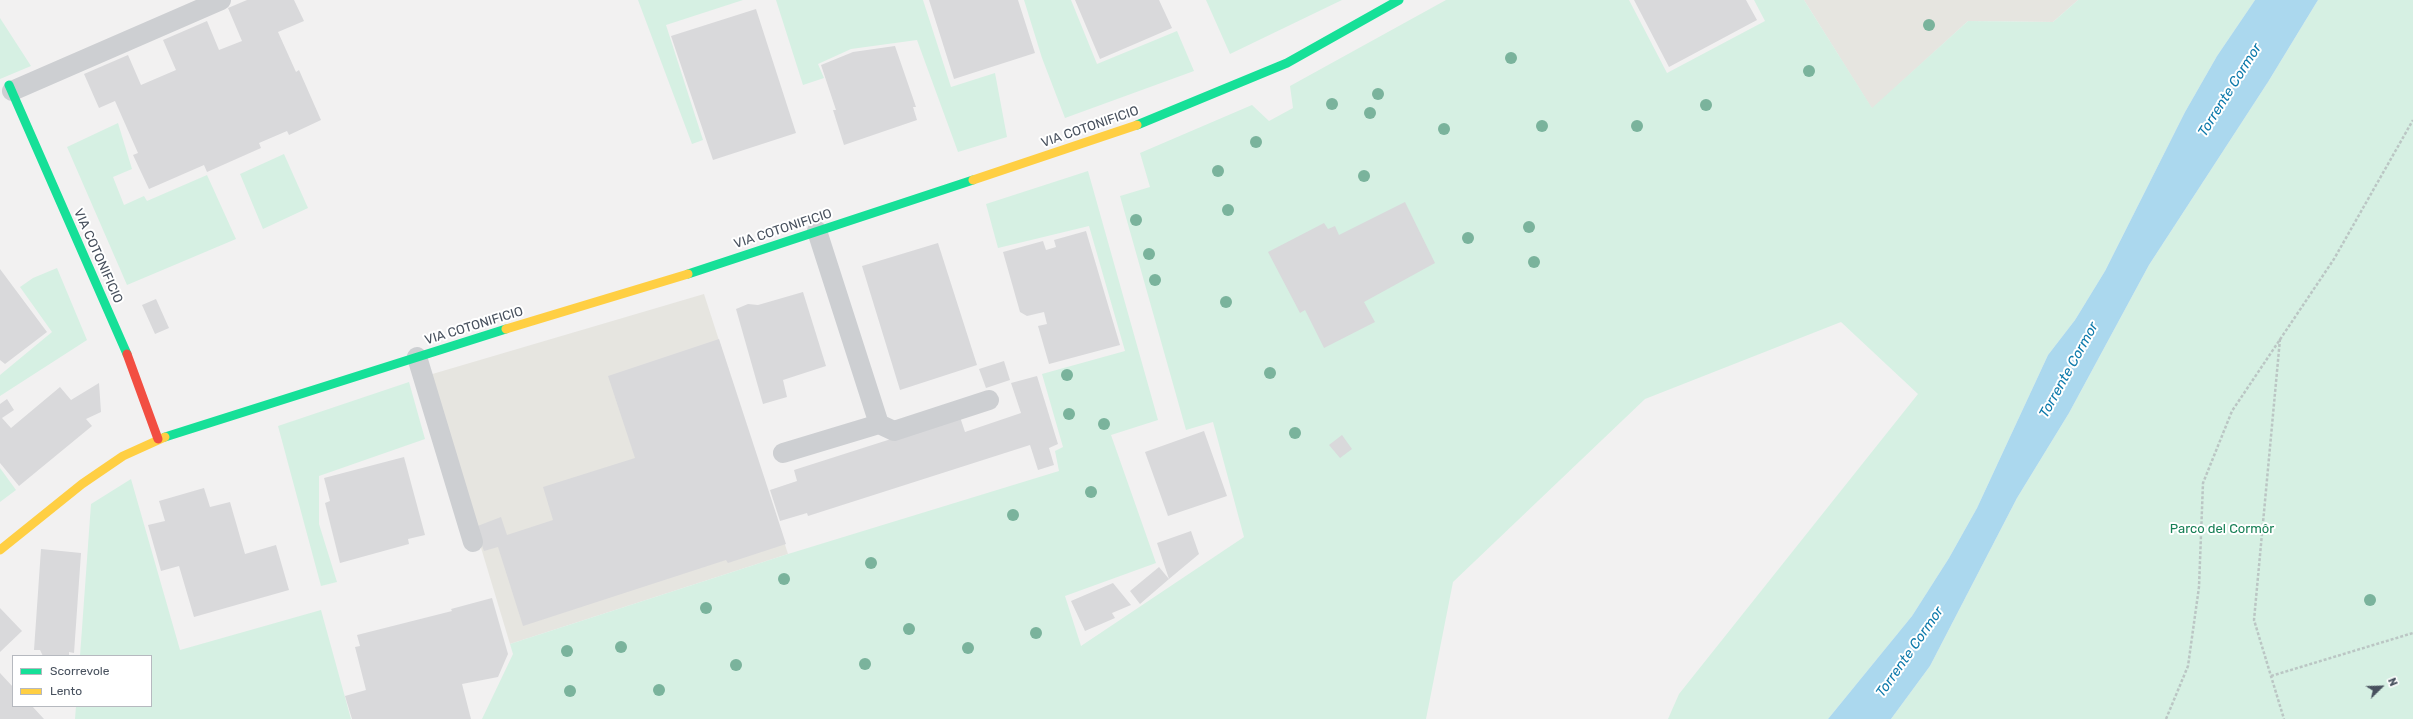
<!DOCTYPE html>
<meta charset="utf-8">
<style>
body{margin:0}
#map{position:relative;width:2413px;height:719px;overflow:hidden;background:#f2f1f1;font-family:Rubik,sans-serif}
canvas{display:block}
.legend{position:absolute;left:12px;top:655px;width:140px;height:52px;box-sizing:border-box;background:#fff;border:1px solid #b6b9bf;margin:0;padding:5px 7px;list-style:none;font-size:12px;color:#48515e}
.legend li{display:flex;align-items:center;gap:8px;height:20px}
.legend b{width:20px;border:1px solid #b6b9bf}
.north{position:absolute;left:2361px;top:667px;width:40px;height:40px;-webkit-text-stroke:3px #fff;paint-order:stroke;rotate:67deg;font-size:11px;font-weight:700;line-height:16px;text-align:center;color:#48515e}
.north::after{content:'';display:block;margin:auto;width:14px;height:18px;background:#48515e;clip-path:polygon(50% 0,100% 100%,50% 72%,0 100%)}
</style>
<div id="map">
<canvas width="2413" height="719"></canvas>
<ul class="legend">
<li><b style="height:5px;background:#16e098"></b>Scorrevole</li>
<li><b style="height:5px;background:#ffcf43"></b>Lento</li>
</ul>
<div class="north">N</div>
</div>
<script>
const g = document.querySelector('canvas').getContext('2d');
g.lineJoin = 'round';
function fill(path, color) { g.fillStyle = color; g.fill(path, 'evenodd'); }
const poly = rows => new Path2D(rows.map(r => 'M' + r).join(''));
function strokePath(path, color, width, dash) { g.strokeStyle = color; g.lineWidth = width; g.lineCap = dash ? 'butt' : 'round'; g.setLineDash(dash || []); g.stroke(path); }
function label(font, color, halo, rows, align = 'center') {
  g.font = font + ' Rubik,sans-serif'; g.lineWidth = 4; g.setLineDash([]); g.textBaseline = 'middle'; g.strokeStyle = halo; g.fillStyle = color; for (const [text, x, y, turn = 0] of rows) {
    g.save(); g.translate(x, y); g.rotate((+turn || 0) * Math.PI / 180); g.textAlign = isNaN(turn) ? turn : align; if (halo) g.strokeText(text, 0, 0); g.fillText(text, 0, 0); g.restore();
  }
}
fill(poly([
 [1804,0,2078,0,2053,22,1968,21,1872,109],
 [704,294,788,554,510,644,429,375]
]), '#e6e5e0');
fill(poly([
 [638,0,743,0,666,25,703,140,692,144],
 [776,0,923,0,951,87,995,73,1007,137,958,152,917,40,851,49,818,64,824,78,803,85],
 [1024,0,1071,0,1097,64,1177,31,1194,71,1065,118,1042,58],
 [1206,0,1342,0,1230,54],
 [1446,0,1629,0,1667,73,1765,21,1754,0,1804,0,1872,108,1968,21,2053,22,2078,0,2255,0,2217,56,2185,112,2105,271,2075,320,2048,355,1977,508,1949,558,1912,616,1828,719,1668,719,1679,694,1918,394,1841,322,1645,399,1453,582,1426,719,482,719,513,654,510,644,788,554,1059,471,1055,451,1063,447,1042,374,1125,351,1089,226,998,248,986,204,1088,171,1158,420,1111,435,1156,563,1065,596,1081,646,1244,537,1213,422,1186,430,1120,196,1150,187,1140,153,1252,105,1269,121,1293,108,1290,86],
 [2318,0,2413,0,2413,719,1891,719,1930,666,2017,498,2069,413,2149,265,2268,82],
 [0,18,31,66,0,79],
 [118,123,132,169,113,177,124,205,144,196,147,201,207,175,236,239,127,285,67,147],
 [284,154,308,208,263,229,240,174],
 [57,268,87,340,0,396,0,375,52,332,20,287,33,278],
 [409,382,425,439,319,476,319,524,337,582,321,586,278,426],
 [0,468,16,490,0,502],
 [131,479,180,650,321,610,351,719,75,719,76,706,151,706,151,656,80,656,91,504]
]), '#d6f0e3');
fill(poly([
 [2255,0,2318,0,2268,82,2149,265,2069,413,2017,498,1930,666,1891,719,1828,719,1912,616,1949,558,1977,508,2048,355,2075,320,2105,271,2185,112,2217,56]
]), '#abd8ee');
fill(poly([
 [247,0,294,0,304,21,278,32,296,72,299,70,321,120,289,135,287,131,259,143,261,148,207,172,204,165,149,189,133,155,138,153,115,101,99,108,84,74,128,55,141,85,176,70,163,40,207,21,219,50,242,41,228,8],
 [929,0,1018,0,1035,53,954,79],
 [1075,0,1159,0,1172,28,1100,59],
 [1634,0,1746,0,1757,20,1669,67],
 [756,9,796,133,713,160,671,36],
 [895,46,916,107,913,107,917,120,844,145,833,110,836,110,821,65,853,52],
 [1405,202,1435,263,1364,302,1375,322,1324,348,1305,310,1300,313,1268,252,1324,223,1328,229,1335,226,1339,235],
 [1086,231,1120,345,1049,364,1038,326,1047,324,1044,312,1027,316,1020,312,1003,252,1043,241,1046,250,1056,247,1054,240],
 [938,243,977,365,900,390,862,266],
 [0,269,47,332,5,364,0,360],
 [803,292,826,366,783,380,787,397,763,404,736,309,748,304,758,305],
 [156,299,169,328,155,334,142,305],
 [719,339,786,544,728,563,726,560,523,626,498,547,484,551,475,527,501,517,507,535,553,520,543,487,635,458,608,376],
 [1004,361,1010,380,986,388,979,369],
 [1037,376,1058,444,1049,448,1054,465,1038,470,1030,445,808,516,807,513,780,521,770,490,797,481,794,470,960,417,965,432,1021,413,1011,383],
 [99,383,101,412,86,419,92,426,19,486,0,463,0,404,7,399,14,410,2,418,11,428,60,387,71,400],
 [1204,431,1227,496,1168,516,1145,452],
 [1342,435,1352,449,1340,458,1329,445],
 [404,457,425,535,408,539,409,544,340,563,325,503,330,501,324,478],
 [204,488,210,507,230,502,245,554,276,545,289,590,194,617,179,566,161,571,148,525,165,521,159,501],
 [1191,531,1199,554,1169,579,1157,543],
 [41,549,81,553,74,653,69,652,69,656,43,656,40,650,34,650],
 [1159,567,1169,579,1140,604,1130,591],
 [1113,583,1131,605,1112,613,1115,618,1085,631,1071,601],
 [492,598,508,654,498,677,462,684,471,719,352,719,345,696,366,690,355,647,360,646,357,635,452,611,451,609],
 [0,608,22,631,0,652],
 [0,673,13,687,13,706,32,706,44,719,0,719]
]), '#d9d9db');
strokePath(poly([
 [2280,339,2254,620,2284,719],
 [2271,676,2413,633],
 [2166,719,2188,666,2199,587,2203,483,2232,411,2334,259,2413,120]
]), '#bbc6c4', 2.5, [3, 2]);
strokePath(poly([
 [12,91,221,0],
 [417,357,473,542],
 [879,424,894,431,989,400],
 [783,453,879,424,817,231]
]), '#cdcfd2', 20);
strokePath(poly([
 [9,85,127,354],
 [1137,125,1287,63,1399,0],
 [688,274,973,180],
 [165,437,506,329]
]), '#16e098', 9);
strokePath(poly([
 [973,180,1137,125],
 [506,329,688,274],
 [0,550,82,484,123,456,165,437]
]), '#ffcf43', 9);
strokePath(poly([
 [127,354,158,439]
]), '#f24e42', 9);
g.fillStyle = '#7ab39c';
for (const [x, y] of [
 [1929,25],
 [1511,58],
 [1809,71],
 [1378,94],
 [1332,104],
 [1706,105],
 [1370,113],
 [1542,126],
 [1637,126],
 [1444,129],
 [1256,142],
 [1218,171],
 [1364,176],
 [1228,210],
 [1136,220],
 [1529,227],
 [1468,238],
 [1149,254],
 [1534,262],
 [1155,280],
 [1226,302],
 [1270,373],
 [1067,375],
 [1069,414],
 [1104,424],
 [1295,433],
 [1091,492],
 [1013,515],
 [871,563],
 [784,579],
 [2370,600],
 [706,608],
 [909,629],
 [1036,633],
 [621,647],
 [968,648],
 [567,651],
 [865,664],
 [736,665],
 [659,690],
 [570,691]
]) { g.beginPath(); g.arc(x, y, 6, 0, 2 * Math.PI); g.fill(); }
label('13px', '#48515e', '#fff', [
 ["VIA COTONIFICIO",1090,127,-19],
 ["VIA COTONIFICIO",783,229,-18],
 ["VIA COTONIFICIO",98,256,66],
 ["VIA COTONIFICIO",474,326,-17]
]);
label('13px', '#188056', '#fff', [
 ["Parco del Cormôr",2222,529]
]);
label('italic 14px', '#0e7aab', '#fff', [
 ["Torrente Cormor",2230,90,-58],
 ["Torrente Cormor",2069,370,-61],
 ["Torrente Cormor",1910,652,-55]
]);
</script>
